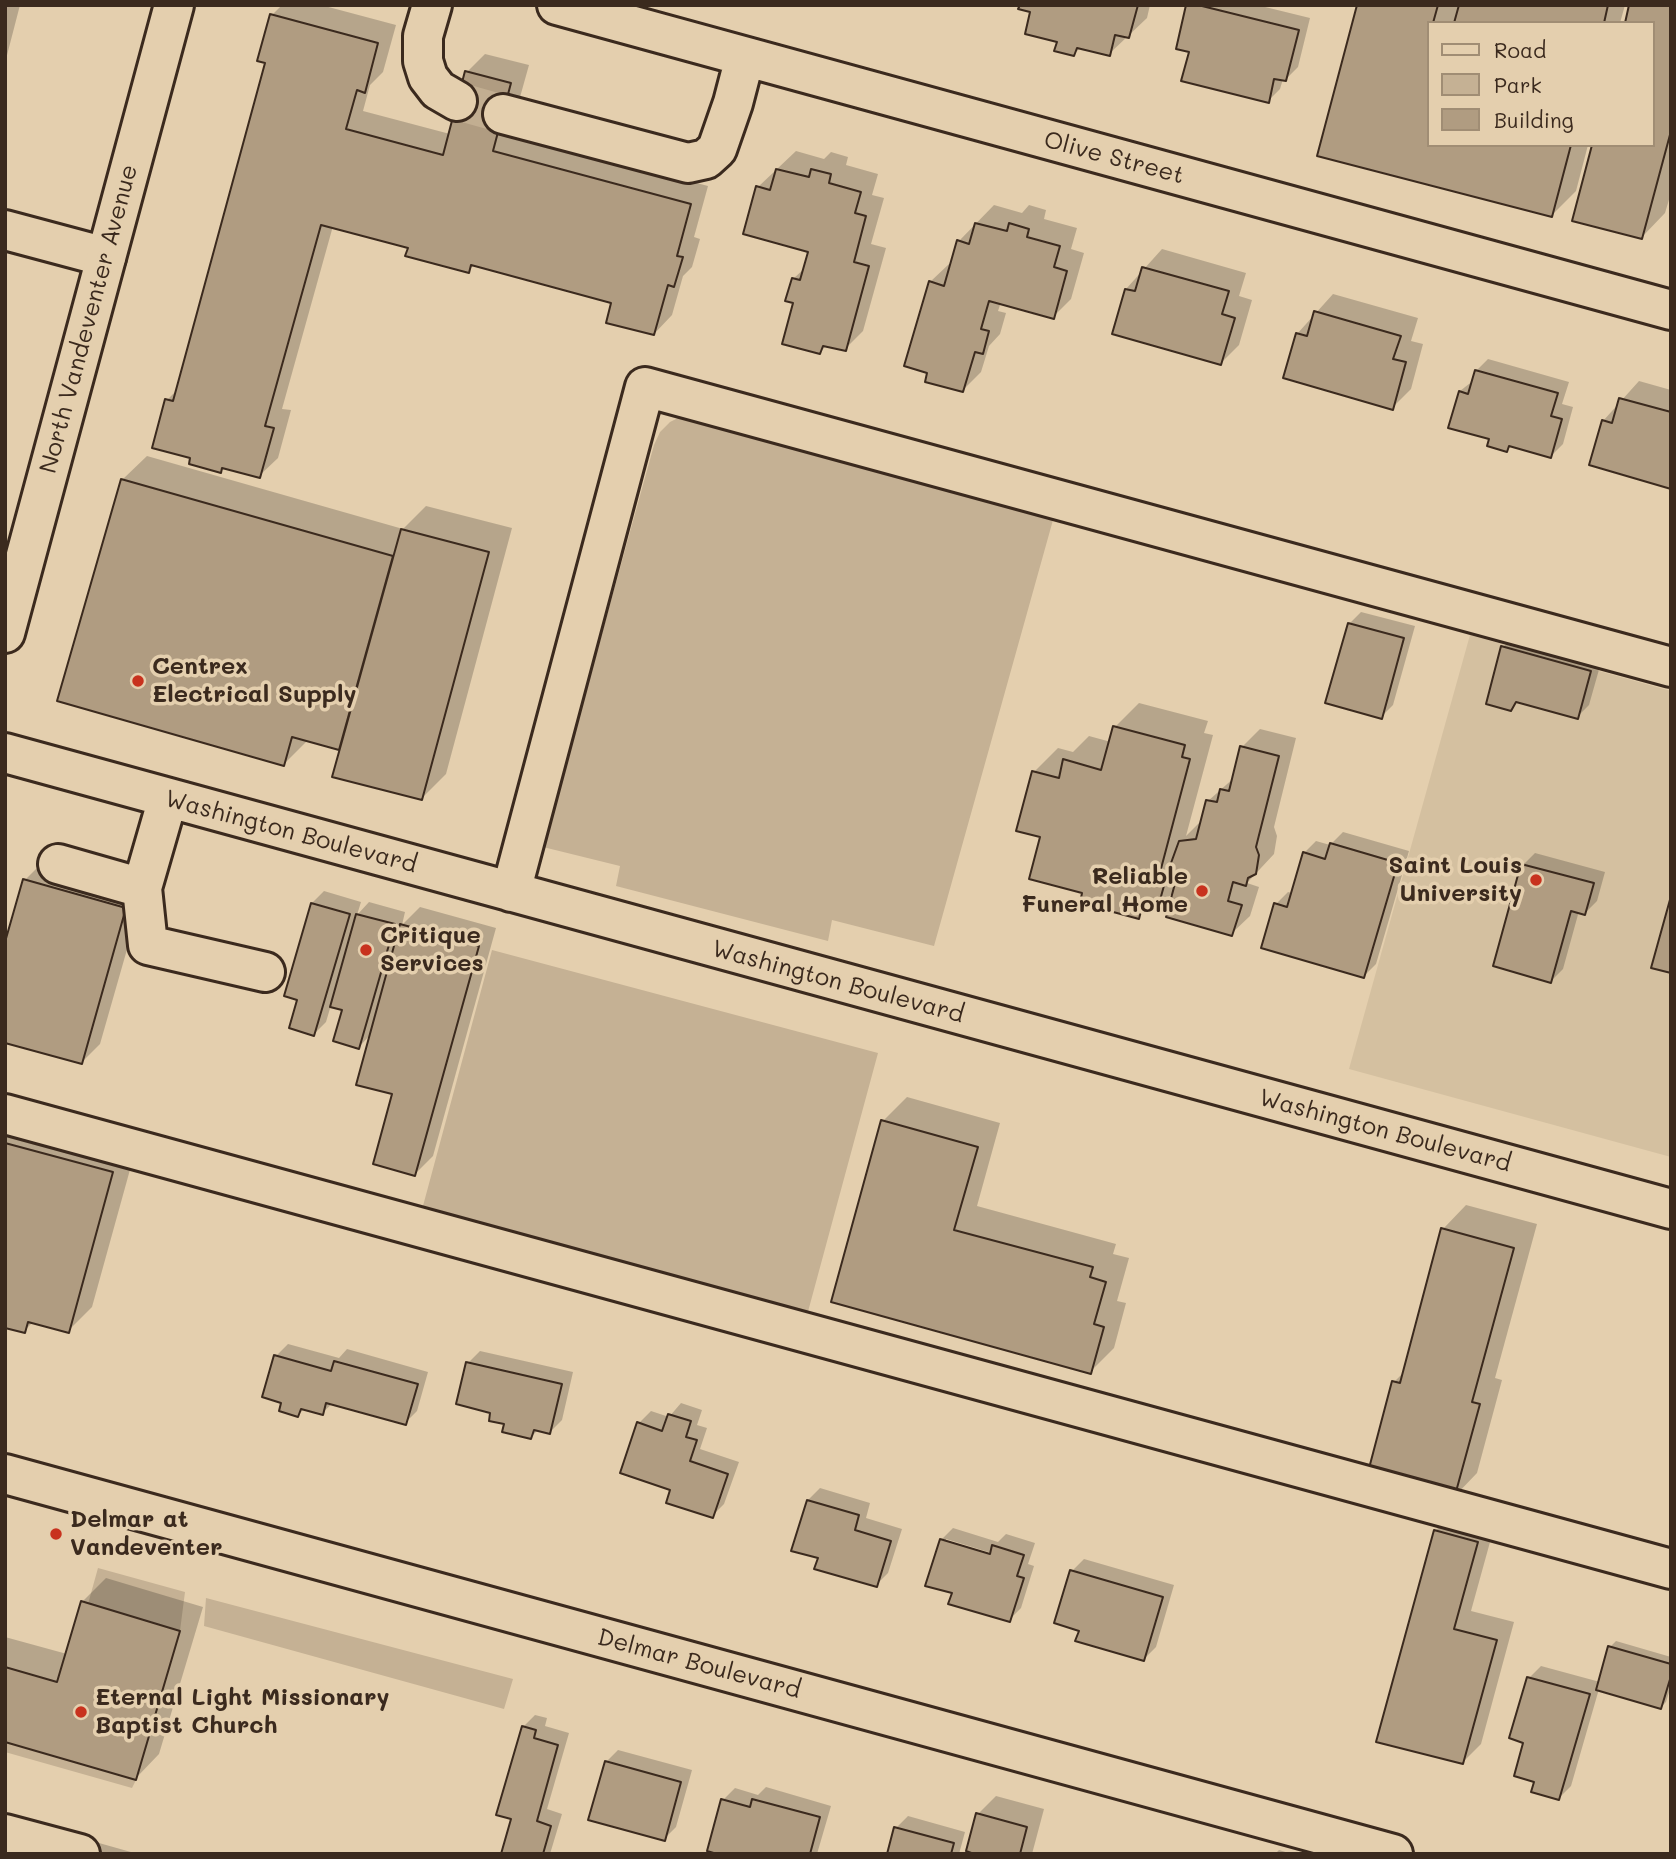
<!DOCTYPE html>
<style>
body{margin:0}
#map{position:relative;width:1676px;height:1859px;overflow:hidden;background:#e4cfae;font-family:Mali,sans-serif}
canvas{display:block}
.frame{position:absolute;inset:0;border:7px solid #3b2a1e;pointer-events:none}
.legend{position:absolute;left:1427px;top:21px;width:228px;height:126px;box-sizing:border-box;background:#e4cfae;border:2px solid #a08d74;margin:0;padding:9px 12px;list-style:none;font-size:21px;color:#3b2a1e}
.legend li{display:flex;align-items:center;gap:14px;height:35px}
.legend b{width:35px;border:2px solid #a08d74}
</style>
<div id="map">
<canvas width="1676" height="1859"></canvas>
<div class="frame"></div>
<ul class="legend">
<li><b style="height:9px;background:#e4cfae"></b>Road</li>
<li><b style="height:19px;background:#c5b194"></b>Park</li>
<li><b style="height:19px;background:#b09c81"></b>Building</li>
</ul>
</div>
<script>
const g = document.querySelector('canvas').getContext('2d');
g.lineJoin = 'round';
function fill(path, color) { g.fillStyle = color; g.fill(path, 'evenodd'); }
const poly = rows => new Path2D(rows.map(r => 'M' + r).join(''));
function strokePath(path, color, width, dash) { g.strokeStyle = color; g.lineWidth = width; g.lineCap = dash ? 'butt' : 'round'; g.setLineDash(dash || []); g.stroke(path); }
function label(font, color, halo, rows, align = 'center') {
  g.font = font + ' Mali,sans-serif'; g.lineWidth = 7; g.setLineDash([]); g.textBaseline = 'middle'; g.strokeStyle = halo; g.fillStyle = color; for (const [text, x, y, turn = 0] of rows) {
    g.save(); g.translate(x, y); g.rotate((+turn || 0) * Math.PI / 180); g.textAlign = isNaN(turn) ? turn : align; if (halo) g.strokeText(text, 0, 0); g.fillText(text, 0, 0); g.restore();
  }
}
fill(poly([
 [1470,635,1671,691,1671,1157,1349,1069]
]), '#d4c0a0');
fill(poly([
 [682,416,1053,520,934,946,832,920,828,941,616,886,620,866,543,847,654,445,660,432,670,422],
 [492,950,878,1053,806,1319,420,1217],
 [98,1568,185,1592,180,1631,88,1604],
 [206,1598,513,1679,504,1709,204,1626],
 [5,1742,136,1780,132,1788,5,1752]
]), '#c5b194');
fill(poly([
 [5,5,20,5,5,63],
 [282,5,321,5,396,25,383,72,370,85,363,111,450,134,467,72,485,54,529,65,510,133,708,186,694,237,700,239,692,267,683,276,672,315,654,334,613,302,475,264,468,271,410,247,333,226,282,409,291,410,278,458,259,476,225,466,220,471,192,457,167,400,179,388,267,62,272,15],
 [1021,5,1150,5,1147,18,1109,54,1081,47,1074,54,1032,11],
 [1188,5,1257,5,1310,18,1298,67,1286,79,1283,79,1280,89,1268,101,1191,51],
 [1359,5,1625,5,1620,23,1429,23,1429,145,1588,145,1576,191,1552,215,1320,155],
 [1671,5,1671,193,1665,213,1642,237,1653,145,1653,23],
 [796,151,824,159,831,152,848,157,846,165,878,174,872,195,884,198,871,244,886,248,863,331,845,349,827,345,820,352,795,302,793,279,806,267,810,251,758,187],
 [994,205,1022,213,1029,205,1046,210,1044,219,1077,228,1071,249,1084,253,1071,299,1053,317,1001,302,998,311,1006,313,1000,334,989,346,981,372,963,390,930,282,949,264,952,265,959,241],
 [1162,249,1246,273,1239,296,1252,300,1239,345,1221,363,1126,289],
 [1333,294,1418,318,1411,341,1423,344,1411,389,1392,408,1297,334],
 [1488,359,1569,382,1562,404,1573,407,1563,444,1551,456,1511,445,1506,450,1491,438,1460,391,1474,380,1476,371],
 [1639,381,1671,390,1671,487,1603,421],
 [147,456,403,529,426,506,512,528,446,774,422,798,341,749,308,740,284,764,59,700,123,479],
 [1361,612,1415,626,1393,705,1381,717,1349,624],
 [1515,635,1602,659,1589,705,1577,717,1518,701,1510,709,1503,647],
 [1139,703,1208,721,1204,733,1213,735,1186,836,1199,823,1202,823,1208,801,1235,777,1242,747,1260,729,1296,738,1274,827,1277,836,1274,854,1247,883,1259,887,1250,916,1231,934,1175,891,1156,909,1148,907,1138,917,1085,892,1042,836,1034,772,1058,748,1073,752,1089,736,1111,742,1115,727],
 [1343,832,1409,851,1376,964,1364,976,1276,904,1288,892,1292,893,1304,853,1316,841,1330,845],
 [1535,853,1605,872,1597,901,1585,913,1579,911,1563,969,1551,981,1523,865],
 [43,862,144,890,100,1044,82,1062,25,880],
 [324,891,361,902,357,915,369,902,405,912,402,925,420,907,496,928,433,1156,415,1174,395,1093,372,1033,359,1047,344,1009,331,1005,326,1022,314,1034,299,999,312,903],
 [907,1097,1000,1123,977,1206,1116,1244,1113,1254,1129,1258,1117,1301,1126,1303,1114,1348,1090,1372,833,1301,883,1121],
 [5,1113,136,1148,92,1307,68,1331,33,1322,24,1331,5,1326],
 [1466,1205,1537,1224,1495,1378,1502,1380,1477,1473,1454,1497,1394,1382,1405,1371,1443,1229],
 [288,1344,339,1358,347,1349,428,1372,417,1411,405,1423,333,1403,322,1413,305,1408,298,1415,283,1402,276,1356],
 [480,1351,573,1372,562,1420,550,1432,539,1429,531,1437,506,1423,492,1411,468,1363],
 [681,1403,702,1410,697,1425,707,1428,700,1449,739,1462,724,1504,712,1516,672,1489,639,1423,651,1411,669,1417],
 [820,1488,870,1503,866,1518,902,1529,888,1573,876,1585,820,1557,808,1500],
 [1453,1513,1495,1524,1471,1611,1514,1622,1481,1744,1463,1762,1435,1531],
 [953,1528,998,1542,1006,1534,1035,1543,1028,1564,1034,1566,1021,1608,1009,1620,941,1540],
 [946,1539,998,1555,997,1558,946,1543],
 [1084,1559,1174,1585,1156,1647,1144,1659,1081,1629,1072,1571],
 [106,1578,203,1607,159,1754,136,1778,5,1740,5,1637,67,1654,82,1602],
 [1616,1641,1671,1657,1671,1686,1666,1702,1661,1707,1599,1689,1571,1786,1559,1798,1536,1781,1525,1742,1529,1678,1541,1666,1600,1682,1610,1647],
 [535,1715,547,1718,545,1726,569,1733,547,1809,562,1814,550,1854,503,1854,513,1818,523,1727],
 [618,1750,692,1770,676,1827,664,1839,606,1762],
 [766,1787,831,1806,817,1854,724,1854,723,1800,735,1788,758,1795],
 [996,1796,1044,1809,1032,1854,976,1854,978,1814],
 [908,1816,965,1832,959,1854,889,1854,896,1828],
 [60,1832,138,1854,38,1854],
 [1279,1850,1292,1854,1275,1854]
]), '#0003');
const building = poly([
 [1020,5,1138,5,1129,38,1115,35,1110,56,1077,48,1074,56,1054,51,1057,42,1025,34,1030,12,1018,9,1020,5],
 [1186,5,1198,5,1299,30,1286,81,1274,79,1269,103,1181,81,1189,52,1176,49,1186,5],
 [1357,5,1438,5,1433,23,1429,23,1429,145,1571,145,1552,217,1317,156,1357,5],
 [1459,5,1608,5,1604,23,1454,23,1459,5],
 [1629,5,1671,5,1671,131,1642,239,1572,221,1592,145,1653,145,1653,23,1625,23,1629,5],
 [270,14,378,43,365,93,357,90,346,129,443,155,465,71,511,83,493,151,691,204,677,256,683,257,674,287,668,285,654,335,606,323,611,303,471,265,469,273,405,256,408,248,321,225,265,426,274,428,260,478,222,468,221,473,189,464,190,458,152,448,165,399,173,401,265,63,257,61,270,14],
 [776,169,809,177,811,169,831,174,829,183,861,192,855,213,866,216,854,262,869,266,846,351,823,346,820,354,782,344,793,303,785,301,792,278,800,280,808,252,743,234,756,186,770,190,776,169],
 [975,223,1007,231,1009,223,1029,229,1027,237,1060,246,1054,267,1067,271,1054,319,989,301,981,329,989,331,983,354,975,352,963,392,925,382,927,373,904,366,929,281,944,286,957,240,969,244,975,223],
 [1142,267,1229,291,1222,314,1235,318,1221,365,1112,334,1125,289,1135,291,1142,267],
 [1314,311,1401,336,1393,359,1406,362,1393,410,1283,378,1296,333,1307,336,1314,311],
 [1475,370,1558,393,1551,416,1562,419,1551,458,1509,446,1507,452,1487,446,1489,439,1448,428,1459,391,1468,394,1475,370],
 [1619,398,1671,412,1671,489,1589,465,1602,420,1612,423,1619,398],
 [121,479,393,556,339,750,292,737,284,766,57,701,121,479],
 [401,529,489,552,422,800,332,777,401,529],
 [1348,623,1404,638,1382,719,1325,703,1348,623],
 [1501,646,1591,671,1578,719,1516,702,1511,711,1486,704,1501,646],
 [1113,726,1185,745,1182,757,1190,759,1158,880,1165,882,1157,911,1142,907,1139,919,1080,903,1082,893,1029,879,1040,837,1016,831,1032,771,1059,778,1063,759,1101,770,1113,726],
 [1240,746,1279,756,1256,847,1259,855,1256,874,1248,878,1246,886,1233,882,1228,901,1242,905,1232,936,1166,917,1177,876,1171,863,1179,841,1196,839,1206,800,1217,802,1220,789,1229,791,1240,746],
 [1330,843,1398,863,1364,978,1261,948,1274,903,1287,907,1303,852,1325,859,1330,843],
 [1521,864,1594,883,1585,915,1571,911,1551,983,1493,966,1521,864],
 [23,879,126,908,82,1064,5,1043,5,942,23,879],
 [1671,896,1671,973,1651,968,1671,896],
 [311,903,350,914,314,1036,289,1028,297,1000,284,996,311,903],
 [356,914,395,924,359,1049,333,1041,342,1010,330,1007,356,914],
 [400,924,479,946,415,1176,373,1164,392,1094,356,1085,400,924],
 [881,1120,978,1147,954,1230,1093,1267,1090,1277,1106,1282,1094,1324,1104,1327,1091,1374,831,1302,881,1120],
 [5,1143,113,1172,69,1333,28,1322,25,1333,5,1328,5,1143],
 [1441,1228,1514,1248,1472,1402,1480,1404,1454,1499,1367,1476,1392,1381,1400,1383,1441,1228],
 [274,1355,331,1371,334,1361,418,1384,406,1425,326,1403,323,1415,301,1409,298,1417,279,1411,281,1403,262,1397,274,1355],
 [466,1362,562,1384,550,1434,534,1430,531,1439,502,1432,504,1424,489,1421,490,1413,456,1404,466,1362],
 [668,1414,691,1421,686,1437,697,1440,690,1461,728,1474,713,1518,666,1503,670,1490,620,1473,637,1422,662,1431,668,1414],
 [807,1500,859,1515,855,1530,891,1541,877,1587,814,1569,818,1558,791,1551,807,1500],
 [1434,1530,1478,1542,1454,1629,1497,1640,1463,1764,1376,1742,1434,1530],
 [940,1539,990,1554,992,1545,1024,1555,1017,1576,1024,1578,1010,1622,948,1604,952,1593,925,1586,940,1539],
 [1070,1570,1163,1597,1144,1661,1075,1641,1079,1631,1054,1623,1070,1570],
 [81,1601,180,1631,136,1780,5,1742,5,1667,57,1682,81,1601],
 [1608,1646,1671,1664,1671,1676,1661,1709,1596,1690,1608,1646],
 [1527,1677,1590,1694,1559,1800,1531,1792,1534,1782,1514,1776,1523,1743,1509,1738,1527,1677],
 [522,1726,536,1730,534,1738,558,1745,537,1821,551,1826,543,1854,501,1854,511,1819,496,1815,522,1726],
 [605,1761,681,1782,665,1841,588,1820,605,1761],
 [721,1799,750,1807,752,1799,820,1817,810,1854,717,1854,707,1851,721,1799],
 [976,1813,1027,1827,1020,1854,974,1854,966,1851,976,1813],
 [894,1827,954,1843,951,1854,887,1854,894,1827]
]);
fill(building, '#b09c81');
strokePath(building, '#3b2a1e', 2);
strokePath(poly([
 [457,101,503,114]
]), '#c2ae91', 38, [38, 19]);
const minor = poly([
 [432,5,423,36,423,61,428,77,438,90,457,101],
 [557,5,1671,310],
 [503,114,688,163,706,159,717,149,733,103,745,57],
 [5,230,106,257],
 [5,753,1671,1209],
 [58,864,142,888,168,798],
 [142,888,148,945,265,972],
 [511,892,645,387,1671,667],
 [5,1114,1671,1569],
 [5,1834,80,1854]
]);
const major = poly([
 [5,633,174,5],
 [5,1474,1393,1854]
]);
strokePath(minor, '#3b2a1e', 44);
strokePath(major, '#3b2a1e', 44);
strokePath(minor, '#e4cfae', 38);
strokePath(major, '#e4cfae', 38);
for (const [x, y, r, color] of [
 [138,681,7,"#c8321e"],
 [1536,880,7,"#c8321e"],
 [1202,891,7,"#c8321e"],
 [366,950,7,"#c8321e"],
 [56,1534,7,"#c8321e"],
 [81,1712,7,"#c8321e"]
]) { const dot = new Path2D(); dot.arc(x, y, r, 0, 2 * Math.PI); g.fillStyle = color; g.fill(dot); strokePath(dot, '#e4cfae', 2.5); }
label('24px', '#3b2a1e', '#e4cfae', [
 ["Olive Street",1114,158,15],
 ["North Vandeventer Avenue",89,319,-75],
 ["Washington Boulevard",291,832,15],
 ["Washington Boulevard",838,982,15],
 ["Washington Boulevard",1385,1131,15],
 ["Delmar Boulevard",699,1664,15]
]);
label('bold 24px', '#3b2a1e', '#e4cfae', [
 ["Centrex",152,667],
 ["Electrical Supply",152,695],
 ["Saint Louis",1522,866,"right"],
 ["University",1522,894,"right"],
 ["Reliable",1188,877,"right"],
 ["Funeral Home",1188,905,"right"],
 ["Critique",380,936],
 ["Services",380,964],
 ["Delmar at",70,1520],
 ["Vandeventer",70,1548],
 ["Eternal Light Missionary",95,1698],
 ["Baptist Church",95,1726]
], 'left');
</script>
